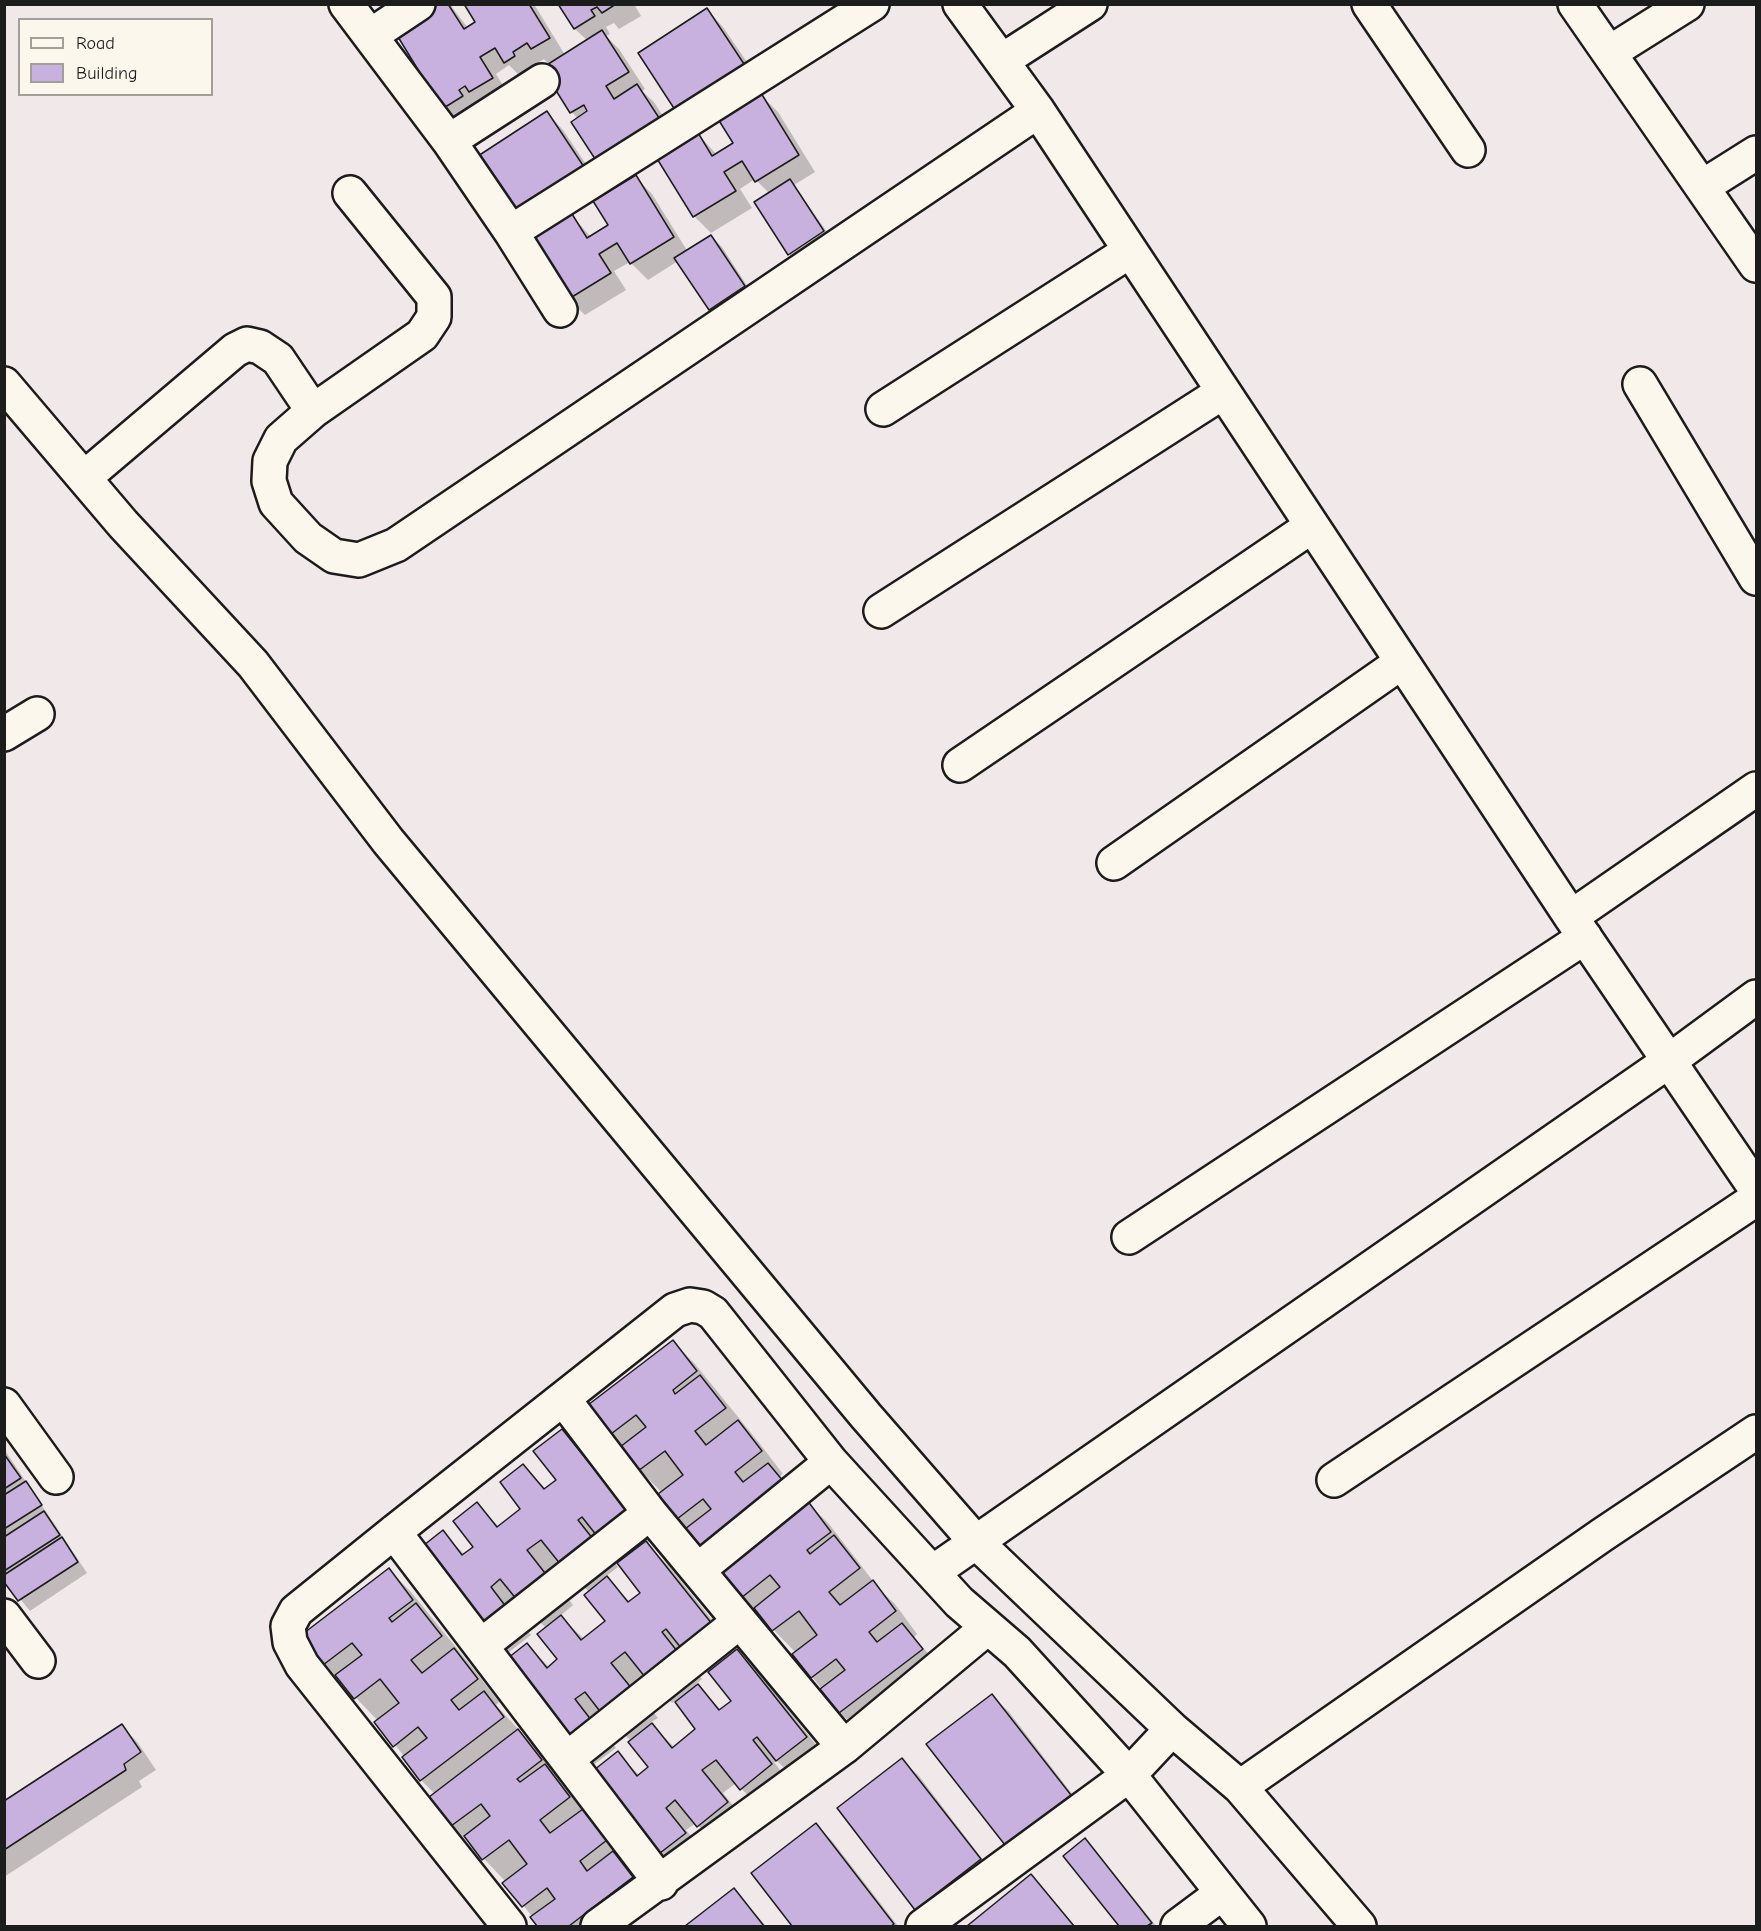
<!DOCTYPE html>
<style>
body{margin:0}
#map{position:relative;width:1761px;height:1931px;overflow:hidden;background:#f1e9e9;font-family:"Comic Neue",sans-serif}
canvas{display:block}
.frame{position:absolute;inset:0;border:6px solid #1c1c1c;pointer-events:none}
.legend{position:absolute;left:18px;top:18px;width:195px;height:78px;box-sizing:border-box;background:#fbf7ec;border:2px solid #a29f99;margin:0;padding:8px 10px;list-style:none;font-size:18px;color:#1c1c1c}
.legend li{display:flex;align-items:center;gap:12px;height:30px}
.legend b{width:30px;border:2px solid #a29f99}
</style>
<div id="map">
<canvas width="1761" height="1931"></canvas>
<div class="frame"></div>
<ul class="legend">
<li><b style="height:8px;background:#fbf7ec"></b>Road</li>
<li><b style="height:16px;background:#c8b0df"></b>Building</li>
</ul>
</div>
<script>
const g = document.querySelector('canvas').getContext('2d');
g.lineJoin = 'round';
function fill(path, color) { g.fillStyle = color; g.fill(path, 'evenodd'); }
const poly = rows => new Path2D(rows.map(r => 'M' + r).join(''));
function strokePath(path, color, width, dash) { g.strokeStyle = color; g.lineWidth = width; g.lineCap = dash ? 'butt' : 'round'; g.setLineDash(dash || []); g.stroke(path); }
fill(poly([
 [379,4,453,4,452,7,468,28,477,22,466,4,534,4,565,55,588,41,575,29,560,4,634,4,641,16,619,29,614,23,606,27,610,34,606,36,619,49,645,89,642,91,654,102,680,143,697,133,717,155,735,143,761,95,778,112,815,172,794,185,834,242,800,265,789,254,770,194,755,179,740,189,752,208,711,233,694,216,657,156,578,119,572,112,544,69,549,65,544,59,528,69,531,73,522,78,509,65,496,74,509,95,460,124,443,108],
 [707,10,723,27,764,87,680,115],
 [547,113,563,130,604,191,561,219,563,221,572,216,591,237,610,226,635,177,652,194,688,252,711,236,722,247,755,298,721,320,710,309,678,261,648,280,630,262,614,271,626,290,585,315,568,299,533,239],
 [673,1342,695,1364,760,1444,783,1474,780,1476,829,1524,880,1590,895,1604,917,1634,914,1637,944,1672,862,1735,840,1712,794,1654,796,1653,742,1597,678,1518,662,1493,608,1436],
 [561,1431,584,1453,653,1539,646,1544,668,1565,737,1651,759,1673,828,1760,799,1782,777,1761,774,1762,793,1787,763,1811,736,1783,723,1793,749,1825,720,1848,696,1823,686,1830,707,1855,683,1874,661,1852,617,1753,640,1776,650,1768,631,1741,608,1718,596,1722,616,1748,592,1766,570,1744,527,1645,549,1667,559,1660,546,1628,523,1605,512,1610,531,1635,508,1653,486,1631,442,1532,465,1555,475,1548,477,1504,499,1527,523,1509,523,1466,546,1489,558,1481],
 [602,1540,623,1561,642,1593,630,1602,605,1577,618,1567,599,1542],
 [566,1569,589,1592,607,1622,584,1639,560,1616,573,1605,548,1572],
 [686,1652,708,1674,710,1672,733,1701,721,1710,696,1684,702,1679,683,1655],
 [645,1675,672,1703,675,1701,698,1730,674,1747,650,1723,658,1718,632,1685],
 [4,1449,87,1573,30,1611,4,1579],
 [389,1570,411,1592,476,1672,499,1702,496,1705,540,1753,605,1833,628,1863,625,1865,654,1900,619,1926,539,1926,506,1882,452,1825,435,1794,421,1780,378,1721,324,1664],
 [992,1696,1009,1712,1086,1812,1023,1861,1006,1844,929,1744],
 [122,1726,138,1743,156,1770,139,1781,142,1787,4,1877,4,1802],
 [902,1760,919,1776,996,1877,933,1925,916,1909],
 [816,1825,833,1842,898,1926,794,1926,753,1873],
 [1085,1840,1096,1851,1156,1926,1121,1926,1065,1856],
 [1030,1876,1075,1926,969,1926],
 [734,1890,766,1926,687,1926]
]), '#0003');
const building = poly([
 [430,4,448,4,464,29,475,22,464,4,529,4,550,38,531,49,527,43,513,52,515,56,504,63,495,48,480,57,493,78,469,92,465,86,459,90,463,96,442,109,392,27,430,4],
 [558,4,616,4,602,13,597,7,591,10,595,16,574,29,558,4],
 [707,8,748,70,679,116,638,53,707,8],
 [602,30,629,72,606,86,614,99,637,84,663,124,599,165,571,122,587,111,584,105,570,113,542,68,602,30],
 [761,93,799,155,755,182,742,161,724,172,736,191,693,217,656,157,697,131,712,156,733,143,718,119,761,93],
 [547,111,588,173,519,219,478,156,547,111],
 [636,175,674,237,630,264,617,243,599,254,611,273,567,300,530,238,572,214,587,238,608,225,593,201,636,175],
 [790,179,824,231,788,255,754,202,790,179],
 [711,235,745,286,709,310,674,258,711,235],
 [673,1340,697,1371,673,1390,675,1394,700,1375,726,1408,695,1431,706,1445,738,1420,762,1451,735,1472,743,1482,768,1463,789,1488,705,1553,685,1529,711,1509,703,1499,677,1519,658,1494,683,1475,665,1451,638,1471,620,1447,646,1427,636,1415,607,1437,584,1408,673,1340],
 [562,1429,632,1516,601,1541,582,1517,578,1520,597,1544,565,1570,541,1540,527,1550,552,1582,522,1606,500,1579,491,1587,510,1612,485,1632,419,1549,443,1530,462,1555,473,1547,453,1521,477,1502,497,1527,520,1509,500,1482,523,1464,544,1489,556,1480,533,1451,562,1429],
 [4,1454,21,1478,4,1489,4,1454],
 [26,1481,42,1505,4,1529,4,1495,26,1481],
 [807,1500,831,1532,807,1550,810,1554,834,1535,860,1568,829,1592,840,1605,873,1580,896,1611,869,1632,877,1642,902,1623,923,1649,839,1713,820,1689,845,1670,836,1659,811,1678,792,1654,817,1635,799,1611,772,1631,754,1608,780,1587,770,1575,741,1598,719,1568,807,1500],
 [44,1511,60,1535,4,1571,4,1537,44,1511],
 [62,1537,78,1562,18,1601,4,1582,4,1575,62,1537],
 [646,1541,716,1629,685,1653,666,1629,662,1632,681,1656,649,1682,625,1652,611,1663,637,1695,606,1719,585,1692,575,1699,595,1725,569,1745,503,1662,527,1643,547,1668,557,1659,537,1634,561,1615,581,1640,605,1621,584,1595,607,1576,628,1602,640,1593,617,1563,646,1541],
 [389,1568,413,1600,389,1618,392,1622,416,1603,442,1636,411,1660,422,1673,454,1648,478,1679,451,1700,459,1710,484,1691,504,1717,420,1781,402,1757,427,1738,418,1727,393,1747,374,1722,399,1703,380,1679,354,1699,335,1675,362,1655,352,1643,323,1665,300,1636,389,1568],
 [737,1649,807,1737,776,1761,757,1737,753,1740,772,1764,740,1790,716,1760,702,1770,728,1802,697,1827,675,1800,666,1808,686,1833,660,1853,594,1770,618,1751,637,1776,648,1767,628,1742,652,1723,672,1748,695,1729,675,1702,698,1684,719,1710,731,1701,708,1672,737,1649],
 [992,1694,1071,1795,1005,1845,926,1744,992,1694],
 [122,1724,141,1752,124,1764,126,1770,4,1850,4,1801,122,1724],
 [518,1729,542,1760,517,1779,520,1782,545,1764,570,1797,540,1820,550,1833,583,1809,607,1840,580,1861,587,1871,613,1851,633,1877,569,1926,537,1926,530,1917,555,1899,547,1888,522,1907,502,1883,527,1864,509,1840,482,1860,464,1836,490,1816,481,1804,451,1826,429,1797,518,1729],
 [902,1758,981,1859,915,1910,837,1808,902,1758],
 [816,1823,894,1924,891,1926,792,1926,751,1873,816,1823],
 [1085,1838,1152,1923,1147,1926,1119,1926,1063,1856,1085,1838],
 [1031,1874,1074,1926,967,1926,1031,1874],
 [734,1888,764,1926,685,1926,734,1888]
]);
fill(building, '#c8b0df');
strokePath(building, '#1c1c1c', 1.5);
const street = poly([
 [346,4,449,141,511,232,872,4],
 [960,4,1038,111,1571,917,1756,1189],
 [1369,4,1468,150],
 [1575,4,1756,265],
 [370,36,418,4],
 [1609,53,1687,4],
 [1003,60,1090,4],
 [449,141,542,81],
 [1702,187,1756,153],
 [350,193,434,297,434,317,422,335,313,411,281,439,270,461,269,481,276,503,308,538,334,556,359,560,396,545,1038,111],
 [511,232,560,310],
 [4,384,123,524,253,664,388,841,866,1416,975,1541,1172,1729,1240,1787,1359,1926],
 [1640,384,1756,578],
 [883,409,1130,251],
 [84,478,235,350,247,344,260,347,278,359,313,411],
 [881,611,1223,392],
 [4,734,37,714],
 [960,765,1312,526],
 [1114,863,1402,662],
 [1571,917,1756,789],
 [1129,1237,1585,937],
 [564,1400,650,1513,844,1747],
 [4,1405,56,1477],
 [1334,1480,1756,1199],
 [394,1532,661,1883],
 [698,1570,831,1462],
 [933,1572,1669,1061,1756,997],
 [4,1616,38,1661],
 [482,1645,650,1513],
 [567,1759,739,1622],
 [1240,1787,1602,1535,1756,1432],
 [509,1926,302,1665,290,1642,288,1626,296,1611,394,1532,675,1310,690,1305,703,1307,713,1313,831,1462,959,1602,1017,1652,1129,1775,1249,1926],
 [598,1926,844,1747,987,1628],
 [923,1926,1129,1775,1172,1729],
 [1178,1926,1221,1894]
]);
strokePath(street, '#1c1c1c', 38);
strokePath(street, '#fbf7ec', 33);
</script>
